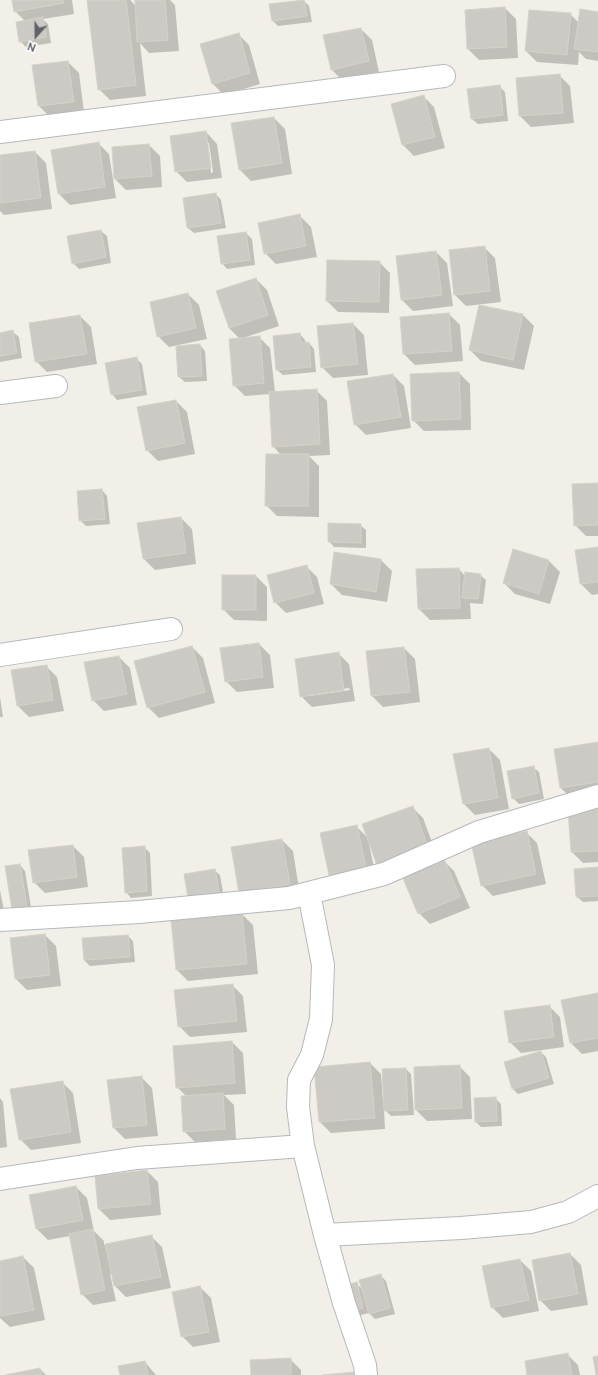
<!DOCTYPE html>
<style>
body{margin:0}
#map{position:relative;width:598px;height:1375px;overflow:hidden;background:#f1efe8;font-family:Ubuntu,sans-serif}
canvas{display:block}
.north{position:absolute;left:16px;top:16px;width:40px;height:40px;-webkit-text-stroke:3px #fff;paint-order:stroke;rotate:201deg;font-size:11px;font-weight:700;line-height:16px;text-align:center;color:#5f6368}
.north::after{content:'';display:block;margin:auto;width:14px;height:18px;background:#5f6368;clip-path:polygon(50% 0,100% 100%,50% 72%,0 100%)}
</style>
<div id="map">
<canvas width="598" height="1375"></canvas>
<div class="north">N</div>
</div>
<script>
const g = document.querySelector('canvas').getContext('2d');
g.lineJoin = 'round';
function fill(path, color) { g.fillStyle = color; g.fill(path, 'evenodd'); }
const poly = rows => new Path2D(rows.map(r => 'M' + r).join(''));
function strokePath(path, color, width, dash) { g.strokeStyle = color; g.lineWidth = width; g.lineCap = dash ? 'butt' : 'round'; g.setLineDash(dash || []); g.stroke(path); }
fill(poly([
 [13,0,72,0,74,14,43,19,48,24,51,43,26,47,20,41,25,21,15,11],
 [88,0,130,0,136,6,136,0,170,0,175,5,179,51,149,53,140,43,146,96,110,100,99,89],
 [304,1,309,6,312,22,278,26,273,21],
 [505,8,516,19,518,58,479,60,468,49],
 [598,13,598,61,586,59,579,52,578,65,537,62,526,51,570,14,579,23],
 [361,29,372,40,379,72,342,80,331,69],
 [238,34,249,45,260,84,224,95,213,84],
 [68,62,79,73,84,112,50,117,39,106],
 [559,75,570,86,574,123,531,127,520,116],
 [499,86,505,92,508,121,478,124,472,119],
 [423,96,434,107,445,148,414,156,403,145],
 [274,118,285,129,292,174,251,181,240,170],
 [206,132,217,144,222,178,187,182,176,171],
 [207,143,209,143,213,172,211,173],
 [98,143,109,154,116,198,70,205,59,194],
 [149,145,160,156,162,187,126,190,115,179],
 [35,152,46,163,52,209,4,215,0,211,0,156],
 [216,194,221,200,226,228,194,233,188,228],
 [300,216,311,227,317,257,276,264,265,253],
 [101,231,107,236,111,263,79,269,73,263],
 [246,233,252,239,255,265,227,269,222,263],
 [484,247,495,258,501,302,466,306,455,295],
 [436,252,447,263,453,306,413,311,402,300],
 [379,262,390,273,389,313,338,312,327,301],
 [256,279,267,290,279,326,243,338,259,337,270,348,275,392,316,390,327,401,330,455,309,456,319,466,319,517,277,516,266,505,281,455,273,446,270,394,245,396,234,385,240,339,229,328],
 [188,294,199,305,207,339,169,347,158,336],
 [480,306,523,315,534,326,524,370,481,361,470,350],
 [449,314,460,325,463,361,415,365,404,354],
 [80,316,91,327,97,364,47,372,36,361],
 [353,324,364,335,368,375,333,378,322,367],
 [13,332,19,337,22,358,0,362,0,334],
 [300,334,305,340,306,343,309,343,314,349,316,372,283,375,277,370],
 [200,345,205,351,207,381,185,382,179,377],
 [136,358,142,364,147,395,117,400,112,394],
 [459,373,470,384,471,430,424,431,413,420],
 [393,375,404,386,411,428,366,435,355,424],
 [176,401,187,412,195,454,158,461,147,450],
 [598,484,598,536,586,536,575,525],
 [102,490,107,496,110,524,86,526,80,520],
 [181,518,192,529,196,564,155,570,144,559],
 [360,525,366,530,366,548,334,547,329,541],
 [598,548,598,594,592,595,581,584],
 [381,560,392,571,387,602,342,595,331,584],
 [549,561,560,572,550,604,515,594,504,583],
 [306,566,317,577,324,604,286,613,275,602],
 [459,569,465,576,480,575,486,580,483,604,470,603,471,619,430,620,419,609],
 [256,576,267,587,267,621,234,620,223,609],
 [259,644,270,655,274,688,237,692,226,681],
 [192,647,203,658,215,703,159,718,148,707],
 [404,648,415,659,420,702,383,707,372,696],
 [338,653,349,664,355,701,312,707,301,696],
 [349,688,350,690,309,696,309,694],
 [119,657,130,668,137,705,104,711,93,700],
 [46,666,57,677,64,711,29,717,18,706,12,671],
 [0,697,3,717,0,717],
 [598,743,598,795,572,799,561,788,555,750],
 [489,749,500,760,509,809,475,815,464,804],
 [533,767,539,772,544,799,519,804,513,798],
 [412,807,423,818,438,858,369,844,377,882,342,890,357,827,368,838],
 [598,809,598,862,583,863,572,852,569,812],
 [526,832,537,843,546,884,493,896,482,885],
 [282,840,293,851,300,895,240,892],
 [73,846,84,857,88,887,45,893,34,882],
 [144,847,150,853,152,896,131,898,126,892],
 [443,860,454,871,470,908,430,924,419,913],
 [20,865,25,871,32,913,19,915],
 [598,868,598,901,583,902,577,897],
 [214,870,220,875,225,903,195,909],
 [0,890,6,921,0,922],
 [242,914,253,925,258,974,188,981,177,970],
 [45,935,56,946,61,986,27,990,16,979,11,939],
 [128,936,133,941,135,962,90,966,84,960],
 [232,985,243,996,247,1032,190,1037,179,1026],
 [598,994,598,1051,582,1054,571,1043],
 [549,1006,560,1017,564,1047,521,1053,510,1042],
 [232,1042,243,1053,246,1094,224,1095,234,1105,236,1139,195,1142,184,1131,186,1096,177,1087],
 [540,1051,546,1057,554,1084,518,1094,513,1089],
 [370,1063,381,1074,383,1100,385,1100,406,1069,411,1074,414,1115,391,1116,384,1109,385,1129,331,1133,320,1122],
 [459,1066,470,1077,472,1119,427,1121,416,1110],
 [141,1077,152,1088,158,1136,125,1139,114,1128,108,1081],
 [62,1082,73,1093,81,1143,31,1150,20,1139],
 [0,1098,3,1102,7,1147,0,1148],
 [495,1098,501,1104,502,1126,481,1127,476,1122],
 [147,1171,158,1182,161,1215,110,1220,99,1209,96,1176],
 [76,1187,87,1198,94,1231,104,1241,104,1245,151,1236,162,1247,171,1288,126,1297,115,1286,112,1274,110,1274,116,1301,93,1305,82,1294,70,1236,48,1240,37,1229],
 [570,1254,581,1265,588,1305,551,1311,540,1300],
 [23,1257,34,1268,45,1320,10,1327,0,1318,0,1262],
 [520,1260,531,1271,539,1311,503,1318,492,1307],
 [380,1275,386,1281,395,1314,375,1319,369,1313,357,1316,356,1283,362,1289],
 [200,1287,211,1298,220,1342,193,1347,182,1336],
 [567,1354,578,1365,580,1375,528,1375],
 [290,1359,301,1370,301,1375,252,1375],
 [145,1362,156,1375,121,1375],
 [40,1369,46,1375,10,1375]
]), '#0003');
const building = poly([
 [12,0,63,0,64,3,14,12,12,0],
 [87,0,126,0,136,85,98,90,87,0],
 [135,0,165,0,168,40,137,42,135,0],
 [304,0,307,16,272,21,269,4,304,0],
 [505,7,507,47,467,49,465,10,505,7],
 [580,9,598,12,598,52,574,49,580,9],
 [529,10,571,13,567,55,525,51,529,10],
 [43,17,46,37,19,42,16,22,43,17],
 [361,28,369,61,331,70,323,35,361,28],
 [239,33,250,73,212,84,200,44,239,33],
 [68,61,74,102,38,106,32,65,68,61],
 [560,74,563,113,519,116,516,78,560,74],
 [500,85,503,115,471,119,467,89,500,85],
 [424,95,435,137,402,145,391,104,424,95],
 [274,117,282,163,239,170,231,123,274,117],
 [206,131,211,168,175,172,170,136,206,131],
 [99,142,105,187,58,194,51,150,99,142],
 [149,144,152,176,114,179,112,147,149,144],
 [35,151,41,198,0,203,0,155,35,151],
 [216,193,221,223,187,228,183,198,216,193],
 [300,214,306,246,264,254,258,223,300,214],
 [101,230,106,257,72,264,67,236,101,230],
 [246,232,250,260,221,264,217,236,246,232],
 [485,246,490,291,454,295,449,250,485,246],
 [436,251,442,295,401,300,396,256,436,251],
 [327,260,380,261,379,302,326,301,327,260],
 [256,278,268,315,229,328,216,291,256,278],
 [188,293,196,328,157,337,150,302,188,293],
 [479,305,523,314,513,360,469,350,479,305],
 [449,313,452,351,403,354,400,317,449,313],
 [80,315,87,354,35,362,29,323,80,315],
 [353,323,358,364,321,368,317,326,353,323],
 [13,330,17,353,0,356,0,333,13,330],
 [300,333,301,343,309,342,311,367,276,370,273,336,300,333],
 [260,336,264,383,233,386,229,339,260,336],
 [200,344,202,376,178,377,176,346,200,344],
 [137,357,142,390,111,395,105,363,137,357],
 [459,372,461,419,412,421,410,374,459,372],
 [393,374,401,417,354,425,347,381,393,374],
 [317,389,320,444,272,447,269,392,317,389],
 [176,400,185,443,146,451,137,407,176,400],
 [266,454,309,454,308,506,265,506,266,454],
 [598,483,598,525,574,526,572,484,598,483],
 [102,489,105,519,79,521,77,491,102,489],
 [181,517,186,553,143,559,137,523,181,517],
 [328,523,361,524,361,543,328,542,328,523],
 [598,547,598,582,580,584,575,550,598,547],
 [513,549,549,560,539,594,503,583,513,549],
 [334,552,381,559,376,592,330,584,334,552],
 [307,565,314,593,274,603,267,575,307,565],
 [459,568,460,608,418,609,416,569,459,568],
 [465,572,481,574,478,599,462,598,465,572],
 [222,575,256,575,256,610,222,610,222,575],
 [259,643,263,677,225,682,220,648,259,643],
 [192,646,205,692,147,708,134,661,192,646],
 [404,647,410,692,371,696,366,651,404,647],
 [339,652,344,690,300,697,295,659,339,652],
 [119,656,127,694,92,701,84,662,119,656],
 [47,665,53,700,17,706,11,670,47,665],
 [598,742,598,782,560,788,554,749,598,742],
 [489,748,498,798,463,804,453,754,489,748],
 [534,766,539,793,512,799,507,771,534,766],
 [413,806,428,847,377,865,362,824,413,806],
 [598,808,598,851,571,852,568,811,598,808],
 [357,825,367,872,330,880,320,833,357,825],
 [527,831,536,874,481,886,471,843,527,831],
 [282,839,290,884,239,893,231,847,282,839],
 [73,845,77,877,33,883,28,850,73,845],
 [145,846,147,891,125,893,122,848,145,846],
 [444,859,460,897,418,914,402,876,444,859],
 [20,864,27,907,12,910,5,866,20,864],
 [598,867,598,896,576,897,574,869,598,867],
 [215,869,220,898,189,904,184,874,215,869],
 [242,913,247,964,176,970,171,920,242,913],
 [45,934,50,975,15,979,10,938,45,934],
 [128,935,130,957,84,960,82,938,128,935],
 [233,984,237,1021,178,1027,174,990,233,984],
 [598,993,598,1038,570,1043,561,1000,598,993],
 [550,1005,554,1037,509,1043,504,1011,550,1005],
 [232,1041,235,1083,176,1088,173,1046,232,1041],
 [541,1051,549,1078,512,1089,504,1062,541,1051],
 [370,1062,375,1118,319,1122,314,1067,370,1062],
 [460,1065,462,1108,415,1110,414,1067,460,1065],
 [406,1068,408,1110,384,1111,382,1069,406,1068],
 [142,1076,147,1125,113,1128,107,1080,142,1076],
 [63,1081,71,1132,19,1140,10,1089,63,1081],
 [223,1093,225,1129,183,1132,181,1096,223,1093],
 [496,1097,497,1121,475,1122,474,1098,496,1097],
 [147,1170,151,1204,98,1209,95,1176,147,1170],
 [76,1186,83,1220,36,1229,29,1195,76,1186],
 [93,1229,105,1290,81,1295,69,1234,93,1229],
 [152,1235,161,1277,114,1286,105,1244,152,1235],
 [570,1253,578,1294,539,1301,532,1260,570,1253],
 [23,1256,34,1310,0,1316,0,1261,23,1256],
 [520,1259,529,1300,491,1308,482,1266,520,1259],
 [381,1274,390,1308,369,1314,359,1280,381,1274],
 [357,1282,363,1308,351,1311,344,1286,357,1282],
 [200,1286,209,1332,181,1337,172,1292,200,1286],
 [568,1353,572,1375,527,1375,525,1361,568,1353],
 [598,1356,598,1375,596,1375,593,1357,598,1356],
 [291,1358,291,1375,251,1375,250,1360,291,1358],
 [145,1361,148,1375,120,1375,118,1366,145,1361],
 [40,1368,42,1375,5,1375,40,1368],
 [355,1372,356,1375,323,1375,355,1372]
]);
fill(building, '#cccac5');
strokePath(building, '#d6d1c6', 1);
const minor = poly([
 [0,132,444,76],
 [0,393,56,386],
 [0,655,171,629],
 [309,893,323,965,321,1019,312,1055,299,1080,298,1107,303,1146,325,1235,344,1303,365,1365,366,1375],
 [0,920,139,912,289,898,384,874,479,832,598,796],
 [0,1179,137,1158,303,1146],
 [325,1235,461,1228,531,1222,568,1212,598,1196]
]);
strokePath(minor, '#b5b8bc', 24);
strokePath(minor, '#fff', 22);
</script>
